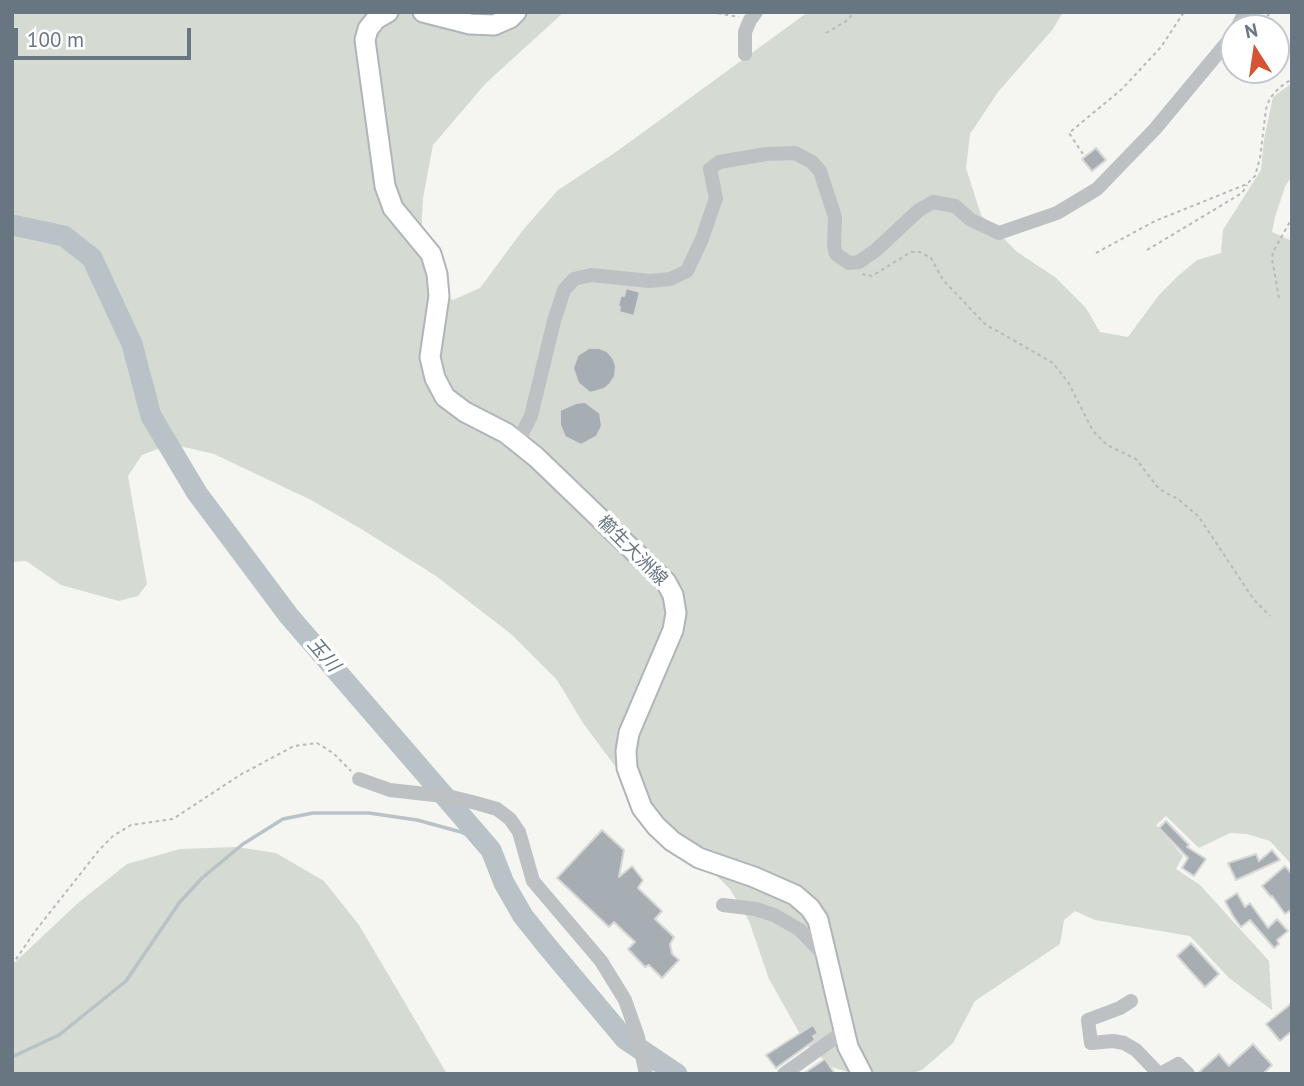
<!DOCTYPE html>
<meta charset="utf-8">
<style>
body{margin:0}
#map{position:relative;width:1304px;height:1086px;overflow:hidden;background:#f5f5f2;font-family:"PT Sans",sans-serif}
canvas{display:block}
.frame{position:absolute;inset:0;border:14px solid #677681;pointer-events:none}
.north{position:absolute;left:1220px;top:14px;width:70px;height:70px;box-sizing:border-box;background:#fff;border:2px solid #c2c8cd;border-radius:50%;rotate:348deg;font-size:19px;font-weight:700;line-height:28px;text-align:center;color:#677681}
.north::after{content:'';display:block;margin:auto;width:24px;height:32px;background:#d45533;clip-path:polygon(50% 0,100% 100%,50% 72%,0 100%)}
.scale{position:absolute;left:14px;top:28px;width:177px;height:32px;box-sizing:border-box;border:4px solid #677681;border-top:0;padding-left:9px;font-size:21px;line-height:24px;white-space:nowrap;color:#677681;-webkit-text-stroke:5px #fff;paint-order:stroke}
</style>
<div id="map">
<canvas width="1304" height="1086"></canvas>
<div class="frame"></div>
<div class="north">N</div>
<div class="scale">100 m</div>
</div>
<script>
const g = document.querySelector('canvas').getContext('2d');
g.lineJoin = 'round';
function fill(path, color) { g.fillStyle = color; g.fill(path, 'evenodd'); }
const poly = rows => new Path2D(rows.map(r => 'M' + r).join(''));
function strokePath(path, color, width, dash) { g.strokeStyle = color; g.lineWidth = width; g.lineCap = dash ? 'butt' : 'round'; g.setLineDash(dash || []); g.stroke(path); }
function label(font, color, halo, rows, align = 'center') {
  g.font = font + ' "PT Sans","Noto Sans JP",sans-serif'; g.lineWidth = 7; g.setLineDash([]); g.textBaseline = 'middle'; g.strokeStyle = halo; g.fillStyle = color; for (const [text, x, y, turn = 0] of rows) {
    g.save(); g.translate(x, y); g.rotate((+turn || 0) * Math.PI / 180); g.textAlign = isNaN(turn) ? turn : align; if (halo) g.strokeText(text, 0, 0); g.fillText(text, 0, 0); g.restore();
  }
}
fill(poly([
 [12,12,564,12,486,83,433,145,423,198,420,255,432,289,453,300,480,288,523,230,558,190,616,152,808,12,1063,12,1053,29,998,92,970,134,966,168,981,215,1017,252,1055,277,1086,308,1100,332,1128,337,1159,295,1178,276,1197,260,1221,253,1223,230,1261,170,1264,139,1273,97,1292,83,1292,180,1289,180,1285,187,1275,217,1272,232,1292,241,1292,865,1270,841,1247,834,1230,833,1199,848,1166,816,1156,825,1183,856,1176,869,1200,885,1269,961,1272,1010,1229,978,1190,936,1095,920,1075,911,1064,920,1060,944,975,1001,953,1043,922,1070,910,1074,854,1074,832,1067,807,1045,800,1034,769,979,749,921,730,889,665,825,621,774,583,723,557,680,511,634,436,576,363,530,311,500,214,454,171,444,142,455,128,476,147,584,138,596,119,601,61,585,26,561,12,562],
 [237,847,276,853,324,881,359,925,447,1074,12,1074,12,965,78,903,127,864,180,849]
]), '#d5dad2');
strokePath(poly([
 [12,1057,59,1035,126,981,179,903,202,878,243,844,283,819,313,813,369,813,417,820,461,832,482,842]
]), '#b8c2c7', 3.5);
strokePath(poly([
 [12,225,64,236,92,258,132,344,151,416,197,493,289,616,491,850,504,883,523,916,547,946,625,1039,677,1074]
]), '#b8c2c7', 21);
const building = poly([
 [1096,148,1106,160,1092,171,1082,159,1096,148],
 [626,288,640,292,634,316,619,312,620,307,618,306,621,295,624,296,626,288],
 [589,348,599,348,607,351,613,358,616,366,615,376,610,384,604,389,590,393,578,383,573,368,578,355,589,348],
 [585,402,600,413,602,426,597,436,581,445,565,437,560,425,560,410,576,403,585,402],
 [1166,821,1189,845,1187,847,1206,859,1194,876,1182,868,1188,858,1159,828,1166,821],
 [602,830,624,850,619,877,632,866,643,880,638,888,662,911,655,919,674,937,670,944,672,954,679,960,662,978,649,965,645,967,628,949,635,942,614,922,609,927,557,878,602,830],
 [1272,850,1280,860,1236,880,1228,863,1256,854,1259,861,1272,850],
 [1285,866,1292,874,1292,909,1285,914,1272,896,1271,897,1262,886,1285,866],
 [1237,893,1245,907,1250,903,1268,928,1277,919,1288,931,1277,940,1279,944,1274,948,1250,920,1241,927,1233,916,1225,901,1237,893],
 [1191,943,1219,974,1205,987,1177,956,1191,943],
 [1292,1003,1292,1031,1280,1041,1266,1024,1292,1003],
 [813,1025,818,1033,813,1036,815,1040,776,1068,766,1055,813,1025],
 [1253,1044,1272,1065,1263,1074,1197,1074,1219,1054,1229,1066,1253,1044],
 [825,1059,835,1074,803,1074,825,1059]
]);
fill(building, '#a7aeb3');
strokePath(building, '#d7d7d5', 2);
const secondary = poly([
 [388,12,376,19,368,29,365,40,385,186,393,208,431,254,437,274,439,296,430,357,435,378,445,397,465,412,506,433,536,457,666,582,673,595,676,613,673,630,629,733,626,751,627,768,642,808,656,826,672,841,699,858,754,877,795,895,810,908,818,920,848,1047,862,1074],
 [423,12,470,24,494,25,510,18,516,12]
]);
strokePath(secondary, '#afb5b9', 23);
strokePath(poly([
 [711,12,739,17],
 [1260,28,1270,12],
 [826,33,845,22,855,12],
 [1083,154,1069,133,1122,89,1161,47,1184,12],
 [1147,250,1242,193,1247,185],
 [1096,253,1155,221,1247,184,1255,176,1260,158,1266,109,1270,98,1280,87,1292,79],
 [862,274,872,276,911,252,920,252,931,258,943,280,985,324,1053,363,1068,382,1093,431,1107,445,1136,459,1159,489,1178,499,1199,517,1254,600,1270,616],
 [1279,298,1272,259,1273,252,1292,218],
 [12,965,36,930,100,849,113,836,131,825,173,819,240,775,294,746,317,743,333,753,351,771]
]), '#b7babc', 2, [3.5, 3.5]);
strokePath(poly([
 [1237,28,1245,12],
 [745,54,745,32,750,20,756,12],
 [518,441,531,416,554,321,564,290,574,279,591,275,650,281,670,279,687,271,702,239,716,198,710,169,719,162,766,154,795,153,812,162,820,171,835,217,834,246,836,254,849,263,859,262,876,250,919,210,933,202,955,206,971,220,999,233,1057,213,1097,189,1155,129,1234,34],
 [359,779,390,790,452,797,476,803,497,809,510,819,519,832,533,881,601,961,625,1000,638,1037,646,1074],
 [723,905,756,909,774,915,800,930,819,950,827,957],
 [1131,1001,1120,1008,1088,1020,1091,1043,1113,1041,1124,1043,1136,1050,1159,1074],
 [784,1074,843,1032],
 [1160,1074,1178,1064,1188,1074]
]), '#bdc1c4', 14);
strokePath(secondary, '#fff', 19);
label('18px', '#677681', '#fff', [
 ["櫛生大洲線",632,551,45]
]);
label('italic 19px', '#63777e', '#fff', [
 ["玉川",323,655,49]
]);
</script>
